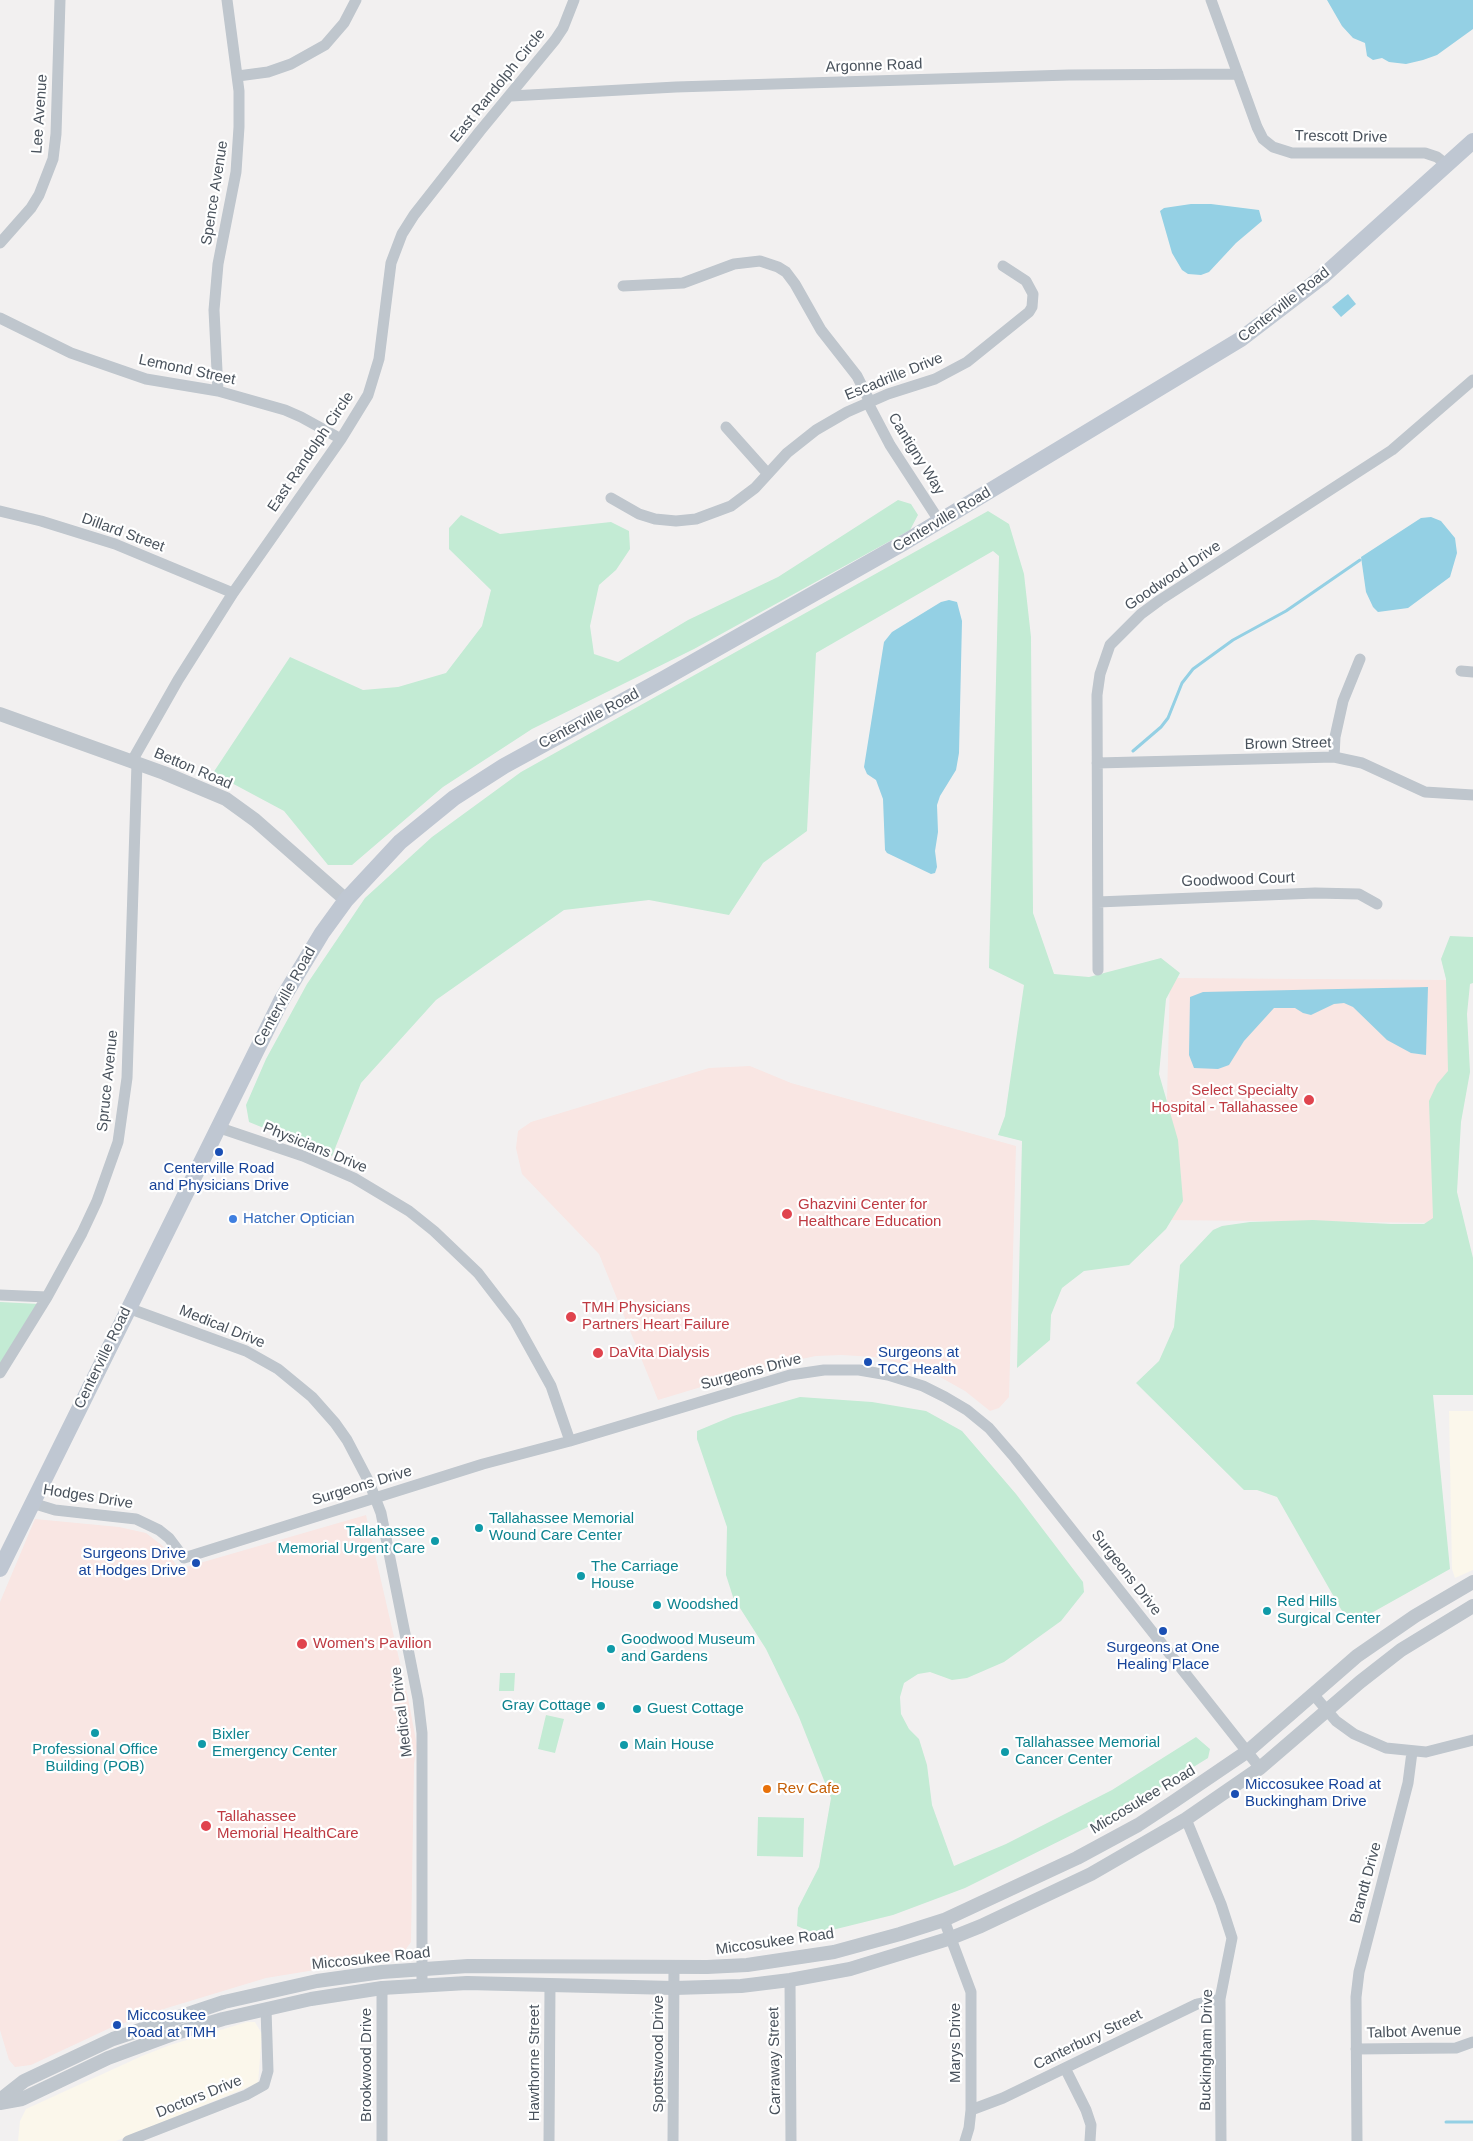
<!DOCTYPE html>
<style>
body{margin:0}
canvas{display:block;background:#f2f0f0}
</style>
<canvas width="1473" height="2141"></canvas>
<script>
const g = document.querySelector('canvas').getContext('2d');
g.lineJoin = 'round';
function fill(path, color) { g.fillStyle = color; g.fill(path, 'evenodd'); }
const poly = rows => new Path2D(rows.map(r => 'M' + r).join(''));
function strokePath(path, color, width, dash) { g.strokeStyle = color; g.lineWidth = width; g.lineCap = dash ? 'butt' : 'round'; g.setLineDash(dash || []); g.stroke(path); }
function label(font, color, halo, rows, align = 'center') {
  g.font = font + ' Helvetica,sans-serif'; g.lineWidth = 4.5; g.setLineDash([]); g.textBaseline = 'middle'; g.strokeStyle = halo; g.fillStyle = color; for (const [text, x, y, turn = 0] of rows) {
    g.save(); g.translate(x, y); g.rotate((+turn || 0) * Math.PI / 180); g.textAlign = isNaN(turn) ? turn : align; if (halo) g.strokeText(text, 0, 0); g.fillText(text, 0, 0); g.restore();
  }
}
fill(poly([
 [1449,1411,1473,1411,1473,1570,1455,1578,1452,1569],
 [247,2022,255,2022,262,2034,258,2083,116,2141,18,2141,20,2121,26,2109,142,2056,170,2045]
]), '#fbf7eb');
fill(poly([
 [1170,978,1453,980,1451,1223,1164,1220],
 [750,1066,791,1083,1016,1146,1009,1397,999,1408,990,1411,965,1391,940,1377,904,1364,874,1357,842,1355,816,1356,777,1364,658,1400,599,1254,522,1174,516,1148,518,1131,531,1122,709,1068],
 [366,1515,408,1698,417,1746,414,1764,411,1942,401,1956,266,1978,167,2008,110,2028,31,2065,15,2067,9,2060,0,2030,0,1602,35,1519,119,1527,146,1533,164,1547,179,1569]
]), '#f9e6e3');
fill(poly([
 [898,500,911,504,918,515,910,530,694,649,532,729,443,787,352,865,328,865,284,811,213,773,290,657,363,690,398,687,446,673,482,626,491,590,449,549,449,528,461,515,500,534,611,522,629,531,630,549,616,570,599,585,590,626,594,654,618,662,688,620,778,577],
 [988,511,1009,524,1024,574,1031,637,1033,913,1054,974,1089,977,1161,958,1180,973,1166,999,1159,1074,1178,1140,1183,1201,1166,1229,1129,1265,1084,1271,1062,1288,1051,1315,1050,1340,1017,1368,1022,1141,998,1135,1005,1116,1024,985,989,968,999,556,993,551,816,653,807,831,763,863,729,915,649,900,564,910,436,1000,361,1083,332,1156,249,1122,246,1105,266,1059,307,984,365,898,432,837,521,772],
 [1450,936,1473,937,1473,983,1470,984,1467,1014,1470,1072,1461,1122,1457,1192,1473,1258,1473,1395,1433,1395,1450,1569,1350,1625,1277,1497,1257,1490,1244,1490,1136,1383,1159,1361,1174,1327,1180,1265,1213,1230,1222,1226,1250,1222,1313,1220,1391,1224,1424,1224,1433,1218,1429,1101,1437,1084,1448,1071,1446,979,1441,959],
 [0,1302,39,1304,0,1366],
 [800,1397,872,1402,926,1411,962,1431,1016,1494,1083,1582,1084,1592,1061,1621,1004,1662,967,1678,952,1680,930,1672,918,1674,904,1683,900,1697,901,1714,909,1729,919,1739,927,1765,932,1805,954,1866,1006,1844,1112,1790,1196,1737,1210,1749,1208,1758,1132,1805,965,1888,893,1915,816,1934,797,1926,798,1908,819,1867,831,1798,799,1717,766,1649,733,1597,726,1575,727,1527,697,1439,697,1431,733,1416],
 [500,1673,515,1673,514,1691,499,1691],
 [546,1715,564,1719,555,1753,538,1749],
 [758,1817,804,1818,803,1857,757,1856]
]), '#c3ebd4');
fill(poly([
 [1327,0,1473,0,1473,29,1437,55,1423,60,1406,64,1389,62,1382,58,1373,60,1367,56,1365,43,1353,38,1342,26],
 [1191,204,1211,204,1259,210,1262,221,1236,243,1209,272,1201,275,1188,274,1182,270,1172,253,1160,211,1164,208],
 [1348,294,1356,304,1341,317,1332,307],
 [1431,517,1441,521,1455,538,1457,553,1450,577,1408,608,1378,612,1373,607,1366,592,1361,557,1421,518],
 [949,600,957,602,962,621,959,753,956,770,940,796,937,805,938,832,935,851,937,867,935,873,931,874,887,853,885,850,883,799,876,780,867,774,864,767,884,642,892,632,941,602],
 [1428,987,1426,1055,1411,1053,1387,1040,1353,1007,1344,1003,1334,1004,1311,1015,1303,1013,1295,1008,1274,1008,1244,1041,1229,1065,1218,1069,1194,1068,1189,1055,1190,997,1203,992]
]), '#94d0e4');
strokePath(poly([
 [1133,751,1161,727,1168,718,1182,683,1193,669,1233,640,1286,611,1360,560],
 [1446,2122,1473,2122]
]), '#94d0e4', 3);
strokePath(poly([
 [1211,0,1257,127,1263,139,1273,147,1292,153,1425,153,1437,157,1447,165],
 [238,76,268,72,291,64,325,45,344,23,356,0],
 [511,96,676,87,1069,75,1238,74],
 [0,243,31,208,39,195,53,159,56,134,60,0],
 [623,286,683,283,734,264,760,261,778,267,786,272,795,284,821,330,857,376,870,402],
 [0,318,71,353,146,379,218,391,285,410,301,417,341,439],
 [218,391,214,310,218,264,236,172,239,127,239,91,227,0],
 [868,403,890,445,940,522],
 [726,427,768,474],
 [611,498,639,514,655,519,676,521,696,519,731,506,755,488,787,453,816,430,847,412,888,394,935,379,967,362,1029,312,1032,307,1033,294,1026,281,1003,266],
 [0,511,41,521,115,544,233,593],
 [1461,671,1473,672],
 [1334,757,1335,737,1343,701,1360,659],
 [132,761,178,680,233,593,341,439,368,395,379,359,391,263,402,234,414,215,480,131,555,40,563,28,574,0],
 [1097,763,1334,757,1362,763,1425,792,1473,795],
 [1098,902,1315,893,1359,894,1377,904],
 [1098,970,1097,695,1100,674,1110,645,1141,614,1160,600,1392,450,1473,380],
 [217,1127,303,1156,354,1178,409,1211,434,1231,478,1273,515,1321,551,1386,570,1441],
 [0,1295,47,1297],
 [128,1308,246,1351,278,1369,312,1397,335,1423,347,1440,369,1482,381,1513,418,1699,422,1733,422,1985],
 [0,1373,47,1297,82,1233,97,1201,118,1142,127,1078,137,763],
 [32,1503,55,1510,136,1519,159,1530,169,1538,184,1558,483,1464,570,1441,790,1375,824,1370,859,1370,888,1375,923,1386,945,1397,967,1410,989,1428,1015,1458,1260,1768],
 [1313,1694,1336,1721,1354,1734,1386,1748,1426,1752,1473,1740],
 [1186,1819,1221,1904,1232,1938,1220,1999,1221,2141],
 [944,1920,971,1992,971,2110,969,2128,965,2141],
 [790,1980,791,2141],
 [382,1988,382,2141],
 [1356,2049,1456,2048,1473,2042],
 [1065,2068,1086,2110,1091,2125,1090,2141],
 [971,2110,1003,2098,1197,2004,1220,1999],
 [128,2141,246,2095,264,2085,268,2071,266,2009],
 [549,2141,550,1985],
 [673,2141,674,1967],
 [1357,2141,1356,1997,1359,1972,1408,1783,1412,1752]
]), '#bfc6cd', 11);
strokePath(poly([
 [0,714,164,773,226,799,255,820,346,900],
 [0,2100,24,2081,113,2039,224,2002,317,1981,382,1972,468,1966,707,1967,747,1965,834,1952,900,1934,944,1920,1077,1858,1138,1825,1173,1802,1248,1751,1357,1656,1415,1616,1473,1582],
 [0,2103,22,2099,108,2058,176,2033,223,2019,311,1999,382,1988,467,1983,674,1988,741,1986,790,1980,850,1969,951,1938,981,1926,1091,1874,1186,1819,1260,1768,1360,1682,1401,1650,1473,1606]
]), '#bfc6cd', 14);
strokePath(poly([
 [0,1569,281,1001,322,933,346,900,400,842,454,798,504,766,665,678,905,542,1241,339,1322,277,1473,141]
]), '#bfc7d2', 16);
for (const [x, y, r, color] of [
 [1309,1100,6,"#e0444e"],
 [219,1152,5,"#1a4fb4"],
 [787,1214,6,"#e0444e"],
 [233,1219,5,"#3f7fe0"],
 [571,1317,6,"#e0444e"],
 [598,1353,6,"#e0444e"],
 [868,1362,5,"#1a4fb4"],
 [479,1528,5,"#0f9aa8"],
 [435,1541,5,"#0f9aa8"],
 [196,1563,5,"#1a4fb4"],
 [581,1576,5,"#0f9aa8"],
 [657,1605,5,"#0f9aa8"],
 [1267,1611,5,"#0f9aa8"],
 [1163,1631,5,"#1a4fb4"],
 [302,1644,6,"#e0444e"],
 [611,1649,5,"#0f9aa8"],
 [601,1706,5,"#0f9aa8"],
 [637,1709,5,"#0f9aa8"],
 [95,1733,5,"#0f9aa8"],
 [202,1744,5,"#0f9aa8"],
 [624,1745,5,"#0f9aa8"],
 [1005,1752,5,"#0f9aa8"],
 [767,1789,5,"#e8710a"],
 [1235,1794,5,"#1a4fb4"],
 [206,1826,6,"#e0444e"],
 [117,2025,5,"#1a4fb4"]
]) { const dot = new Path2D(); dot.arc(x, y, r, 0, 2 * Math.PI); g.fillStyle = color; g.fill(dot); strokePath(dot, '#fff', 2); }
label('15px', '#49525c', '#fff', [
 ["Argonne Road",874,66,-2],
 ["East Randolph Circle",498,86,-51],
 ["Lee Avenue",40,114,-86],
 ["Trescott Drive",1341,137,1],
 ["Spence Avenue",215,193,-81],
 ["Centerville Road",1284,305,-38],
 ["Lemond Street",187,370,12],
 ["Escadrille Drive",894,377,-22],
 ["East Randolph Circle",311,452,-56],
 ["Cantigny Way",916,454,58],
 ["Centerville Road",942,520,-31],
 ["Dillard Street",123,533,20],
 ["Goodwood Drive",1173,576,-34],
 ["Centerville Road",589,719,-28],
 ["Brown Street",1288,744,-1],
 ["Betton Road",193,769,23],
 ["Goodwood Court",1238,880,-2],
 ["Centerville Road",285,997,-61],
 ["Spruce Avenue",108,1081,-84],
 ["Physicians Drive",315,1148,22],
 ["Medical Drive",222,1327,22],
 ["Centerville Road",103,1358,-64],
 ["Surgeons Drive",751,1372,-15],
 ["Surgeons Drive",362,1486,-17],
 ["Hodges Drive",88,1497,9],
 ["Surgeons Drive",1126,1573,52],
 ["Medical Drive",402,1712,-97],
 ["Miccosukee Road",1143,1800,-31],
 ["Brandt Drive",1366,1883,-75],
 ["Miccosukee Road",775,1942,-8],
 ["Miccosukee Road",371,1959,-6],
 ["Talbot Avenue",1414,2032,-2],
 ["Canterbury Street",1088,2040,-26],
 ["Marys Drive",956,2043,-90],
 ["Buckingham Drive",1207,2050,-89],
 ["Spottswood Drive",659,2054,-90],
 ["Carraway Street",775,2061,-91],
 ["Hawthorne Street",535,2063,-90],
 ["Brookwood Drive",367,2065,-90],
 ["Doctors Drive",199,2097,-22]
]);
label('15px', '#be3a42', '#fff', [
 ["Select Specialty",1298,1091,"right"],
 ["Hospital - Tallahassee",1298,1108,"right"],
 ["Ghazvini Center for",798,1205],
 ["Healthcare Education",798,1222],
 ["TMH Physicians",582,1308],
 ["Partners Heart Failure",582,1325],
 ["DaVita Dialysis",609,1353],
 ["Women's Pavilion",313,1644],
 ["Tallahassee",217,1817],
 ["Memorial HealthCare",217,1834]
], 'left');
label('15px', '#164399', '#fff', [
 ["Centerville Road",219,1169,"center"],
 ["and Physicians Drive",219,1186,"center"],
 ["Surgeons at",878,1353],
 ["TCC Health",878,1370],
 ["Surgeons Drive",186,1554,"right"],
 ["at Hodges Drive",186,1571,"right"],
 ["Surgeons at One",1163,1648,"center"],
 ["Healing Place",1163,1665,"center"],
 ["Miccosukee Road at",1245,1785],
 ["Buckingham Drive",1245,1802],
 ["Miccosukee",127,2016],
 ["Road at TMH",127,2033]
], 'left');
label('15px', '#366cbe', '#fff', [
 ["Hatcher Optician",243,1219]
], 'left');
label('15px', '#0d838f', '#fff', [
 ["Tallahassee Memorial",489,1519],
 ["Wound Care Center",489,1536],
 ["Tallahassee",425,1532,"right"],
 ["Memorial Urgent Care",425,1549,"right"],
 ["The Carriage",591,1567],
 ["House",591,1584],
 ["Red Hills",1277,1602],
 ["Surgical Center",1277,1619],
 ["Woodshed",667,1605],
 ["Goodwood Museum",621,1640],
 ["and Gardens",621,1657],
 ["Gray Cottage",591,1706,"right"],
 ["Guest Cottage",647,1709],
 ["Bixler",212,1735],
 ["Emergency Center",212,1752],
 ["Tallahassee Memorial",1015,1743],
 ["Cancer Center",1015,1760],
 ["Main House",634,1745],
 ["Professional Office",95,1750,"center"],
 ["Building (POB)",95,1767,"center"]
], 'left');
label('15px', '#c56008', '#fff', [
 ["Rev Cafe",777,1789]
], 'left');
</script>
